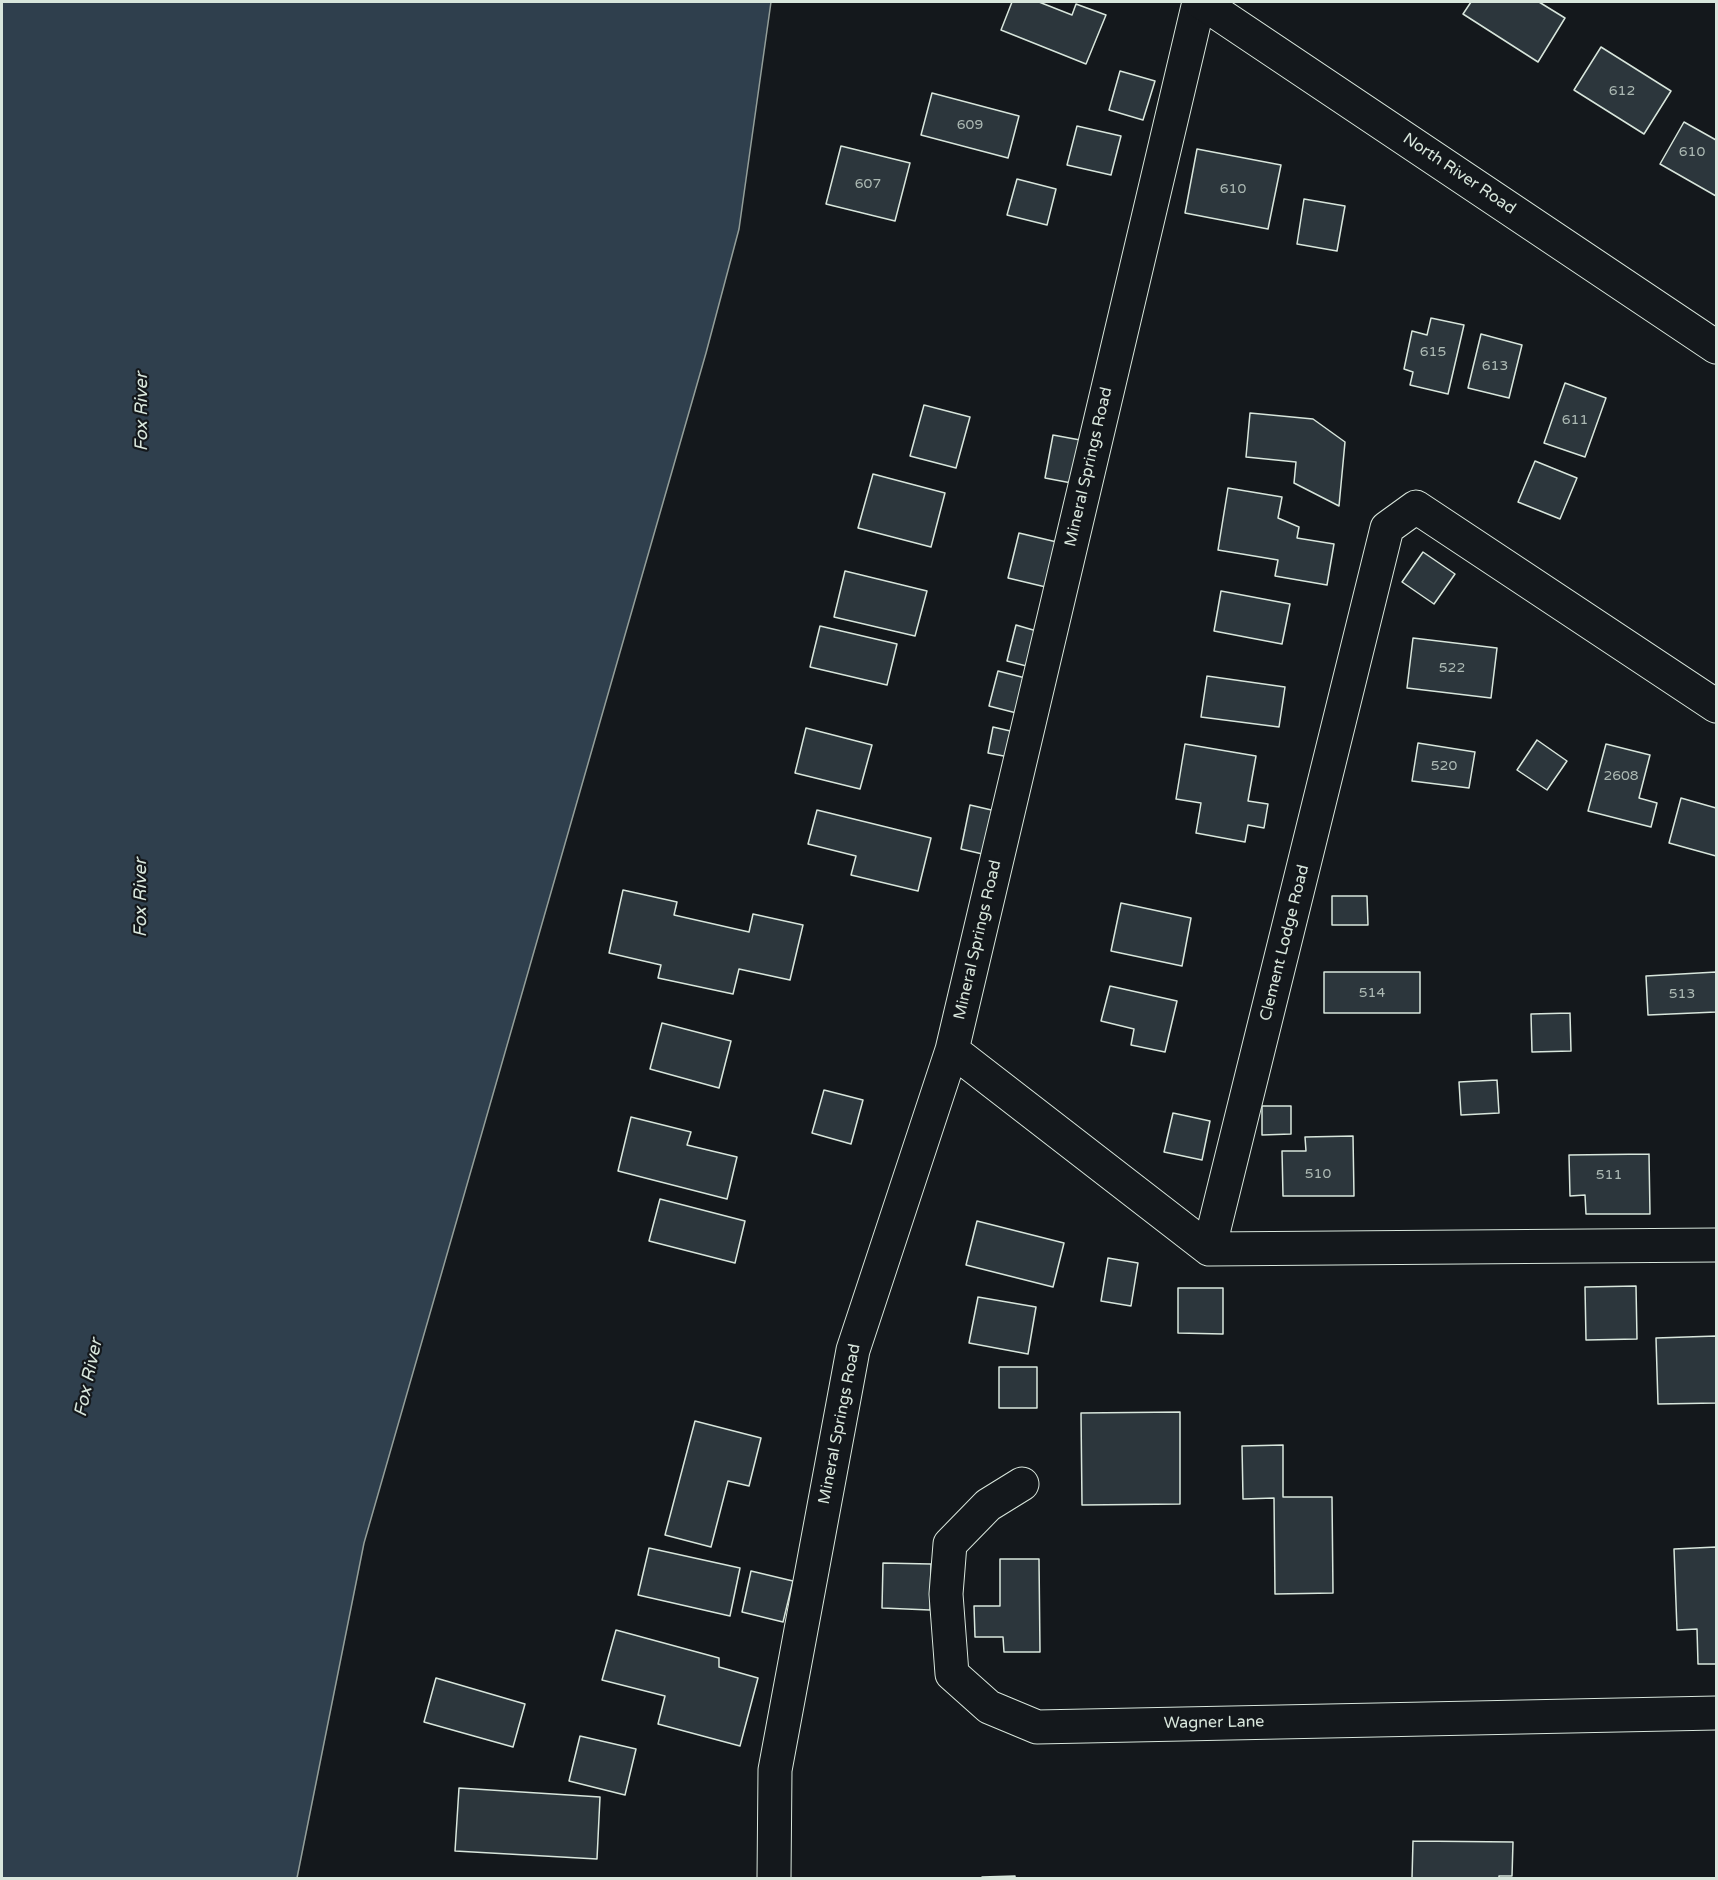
<!DOCTYPE html>
<style>
body{margin:0}
#map{position:relative;width:1718px;height:1880px;overflow:hidden;background:#14181c;font-family:"Varela Round",sans-serif}
canvas{display:block}
.frame{position:absolute;inset:0;border:3px solid #d8e6dc;pointer-events:none}
</style>
<div id="map">
<canvas width="1718" height="1880"></canvas>
<div class="frame"></div>
</div>
<script>
const g = document.querySelector('canvas').getContext('2d');
g.lineJoin = 'round';
function fill(path, color) { g.fillStyle = color; g.fill(path, 'evenodd'); }
const poly = rows => new Path2D(rows.map(r => 'M' + r).join(''));
function strokePath(path, color, width, dash) { g.strokeStyle = color; g.lineWidth = width; g.lineCap = dash ? 'butt' : 'round'; g.setLineDash(dash || []); g.stroke(path); }
function label(font, color, halo, rows, align = 'center') {
  g.font = font + ' "Varela Round",sans-serif'; g.lineWidth = 4.5; g.setLineDash([]); g.textBaseline = 'middle'; g.strokeStyle = halo; g.fillStyle = color; for (const [text, x, y, turn = 0] of rows) {
    g.save(); g.translate(x, y); g.rotate((+turn || 0) * Math.PI / 180); g.textAlign = isNaN(turn) ? turn : align; if (halo) g.strokeText(text, 0, 0); g.fillText(text, 0, 0); g.restore();
  }
}
const water = poly([
 [2,2,771,2,739,229,706,353,364,1543,297,1878,2,1878,2,2]
]);
fill(water, '#2f3f4d');
strokePath(water, '#939e99', 1.5);
const building = poly([
 [1012,2,1039,2,1072,15,1076,4,1106,15,1086,64,1001,30,1012,2],
 [1471,2,1539,2,1565,18,1538,62,1463,14,1471,2],
 [1601,47,1671,91,1644,134,1574,90,1601,47],
 [1120,71,1155,81,1143,120,1109,110,1120,71],
 [932,93,1019,116,1008,158,921,135,932,93],
 [1684,122,1716,140,1716,196,1660,164,1684,122],
 [1077,126,1121,136,1111,175,1067,165,1077,126],
 [841,146,910,163,895,221,826,204,841,146],
 [1197,149,1281,165,1268,229,1185,213,1197,149],
 [1017,179,1056,189,1047,225,1007,215,1017,179],
 [1304,199,1345,206,1337,251,1297,244,1304,199],
 [1431,318,1464,325,1448,394,1410,385,1413,372,1404,369,1412,331,1427,335,1431,318],
 [1481,334,1522,345,1509,398,1468,388,1481,334],
 [1565,383,1606,398,1585,457,1544,443,1565,383],
 [924,405,970,417,956,468,910,456,924,405],
 [1250,413,1313,419,1345,442,1339,506,1294,483,1296,462,1246,457,1250,413],
 [1053,435,1091,442,1082,485,1045,478,1053,435],
 [1535,461,1577,478,1560,519,1518,502,1535,461],
 [873,474,945,493,931,547,858,528,873,474],
 [1228,488,1282,497,1278,518,1299,527,1297,538,1334,544,1327,585,1275,576,1278,560,1218,550,1228,488],
 [1019,533,1065,544,1054,589,1008,578,1019,533],
 [1423,552,1455,574,1434,604,1402,582,1423,552],
 [845,571,927,591,915,636,834,617,845,571],
 [1221,591,1290,604,1282,644,1214,631,1221,591],
 [1016,625,1047,634,1038,669,1007,661,1016,625],
 [820,626,897,644,887,685,810,667,820,626],
 [1413,638,1497,648,1491,698,1407,688,1413,638],
 [998,671,1037,681,1028,716,989,706,998,671],
 [1207,676,1285,687,1279,727,1201,717,1207,676],
 [993,727,1019,733,1014,758,988,753,993,727],
 [806,728,872,745,860,789,795,773,806,728],
 [1537,740,1567,761,1547,790,1517,770,1537,740],
 [1418,743,1475,752,1469,788,1412,781,1418,743],
 [1185,744,1256,756,1248,801,1268,804,1264,828,1248,825,1245,842,1196,833,1201,803,1176,799,1185,744],
 [1606,744,1650,755,1639,798,1657,803,1651,827,1588,811,1606,744],
 [1681,798,1716,808,1716,856,1669,843,1681,798],
 [970,805,1000,812,991,856,961,849,970,805],
 [817,810,931,838,918,891,851,875,856,856,808,844,817,810],
 [623,890,677,902,674,915,749,932,753,914,803,925,790,980,739,969,733,994,658,978,661,965,609,953,623,890],
 [1332,896,1367,896,1368,925,1332,925,1332,896],
 [1121,903,1191,918,1182,966,1111,951,1121,903],
 [1324,972,1420,972,1420,1013,1324,1013,1324,972],
 [1716,972,1716,1012,1648,1015,1646,976,1716,972],
 [1110,986,1177,1001,1165,1052,1131,1045,1134,1029,1101,1021,1110,986],
 [1570,1013,1571,1051,1532,1052,1531,1014,1570,1013],
 [662,1023,731,1041,719,1088,650,1069,662,1023],
 [1497,1080,1499,1113,1461,1115,1459,1082,1497,1080],
 [824,1090,863,1100,851,1144,812,1133,824,1090],
 [1262,1106,1291,1106,1291,1134,1262,1135,1262,1106],
 [1173,1113,1210,1121,1202,1160,1164,1152,1173,1113],
 [631,1117,691,1132,687,1145,737,1157,727,1199,618,1171,631,1117],
 [1353,1136,1354,1196,1283,1196,1282,1151,1306,1151,1305,1137,1353,1136],
 [1649,1154,1650,1214,1586,1214,1585,1195,1570,1196,1569,1155,1649,1154],
 [660,1199,745,1221,735,1263,649,1241,660,1199],
 [977,1221,1064,1243,1053,1287,966,1265,977,1221],
 [1108,1258,1138,1263,1131,1306,1101,1301,1108,1258],
 [1636,1286,1637,1339,1586,1340,1585,1287,1636,1286],
 [1178,1288,1223,1288,1223,1334,1178,1333,1178,1288],
 [978,1297,1036,1307,1028,1354,969,1343,978,1297],
 [1716,1336,1716,1403,1658,1404,1656,1338,1716,1336],
 [999,1367,1037,1367,1037,1408,999,1408,999,1367],
 [1180,1412,1180,1504,1082,1505,1081,1413,1180,1412],
 [695,1421,761,1438,749,1486,728,1481,711,1547,665,1535,695,1421],
 [1283,1445,1283,1497,1332,1497,1333,1593,1275,1594,1274,1498,1243,1499,1242,1446,1283,1445],
 [1716,1547,1716,1664,1698,1664,1697,1629,1677,1630,1674,1549,1716,1547],
 [649,1548,740,1568,730,1616,638,1595,649,1548],
 [1000,1559,1039,1559,1040,1652,1004,1652,1003,1637,975,1637,974,1606,1000,1606,1000,1559],
 [883,1563,931,1564,930,1610,882,1608,883,1563],
 [751,1571,793,1581,783,1622,742,1612,751,1571],
 [616,1630,719,1658,719,1667,758,1678,740,1746,658,1724,665,1696,602,1680,616,1630],
 [436,1678,525,1704,513,1747,424,1722,436,1678],
 [580,1736,636,1749,625,1795,569,1781,580,1736],
 [459,1788,600,1797,597,1859,455,1851,459,1788],
 [1413,1841,1513,1842,1512,1876,1499,1876,1499,1878,1412,1878,1413,1841],
 [1015,1876,1015,1878,982,1878,982,1877,1015,1876]
]);
fill(building, '#2c363c');
strokePath(building, '#d8e6dc', 1.5);
const minor = poly([
 [952,1050,1209,1249],
 [1209,1249,1387,528,1416,507,1716,706],
 [1209,1249,1716,1245],
 [1022,1484,988,1505,950,1544,946,1594,952,1674,989,1707,1037,1727,1716,1713],
 [774,1878,775,1770,853,1350,952,1050,1199,2]
]);
const tertiary = poly([
 [1201,2,1716,347]
]);
strokePath(minor, '#d8e6dc', 35);
strokePath(tertiary, '#d8e6dc', 35);
strokePath(minor, '#14181c', 33);
strokePath(tertiary, '#14181c', 33);
label('14px', '#adbab4', null, [
 ["612",1622,91],
 ["609",970,125],
 ["610",1692,152],
 ["607",868,184],
 ["610",1233,189],
 ["615",1433,352],
 ["613",1495,366],
 ["611",1575,420],
 ["522",1452,668],
 ["520",1444,766],
 ["2608",1621,776],
 ["514",1372,993],
 ["513",1682,994],
 ["510",1318,1174],
 ["511",1609,1175]
]);
label('16px', '#d8e6dc', '#14181c', [
 ["North River Road",1459,174,34],
 ["Mineral Springs Road",1089,467,-77],
 ["Mineral Springs Road",978,940,-77],
 ["Clement Lodge Road",1285,943,-76],
 ["Mineral Springs Road",840,1424,-79],
 ["Wagner Lane",1214,1723,-1]
]);
label('italic 18px', '#d8e6dc', '#14181c', [
 ["Fox River",142,412,-90],
 ["Fox River",141,898,-90],
 ["Fox River",89,1378,-78]
]);
</script>
